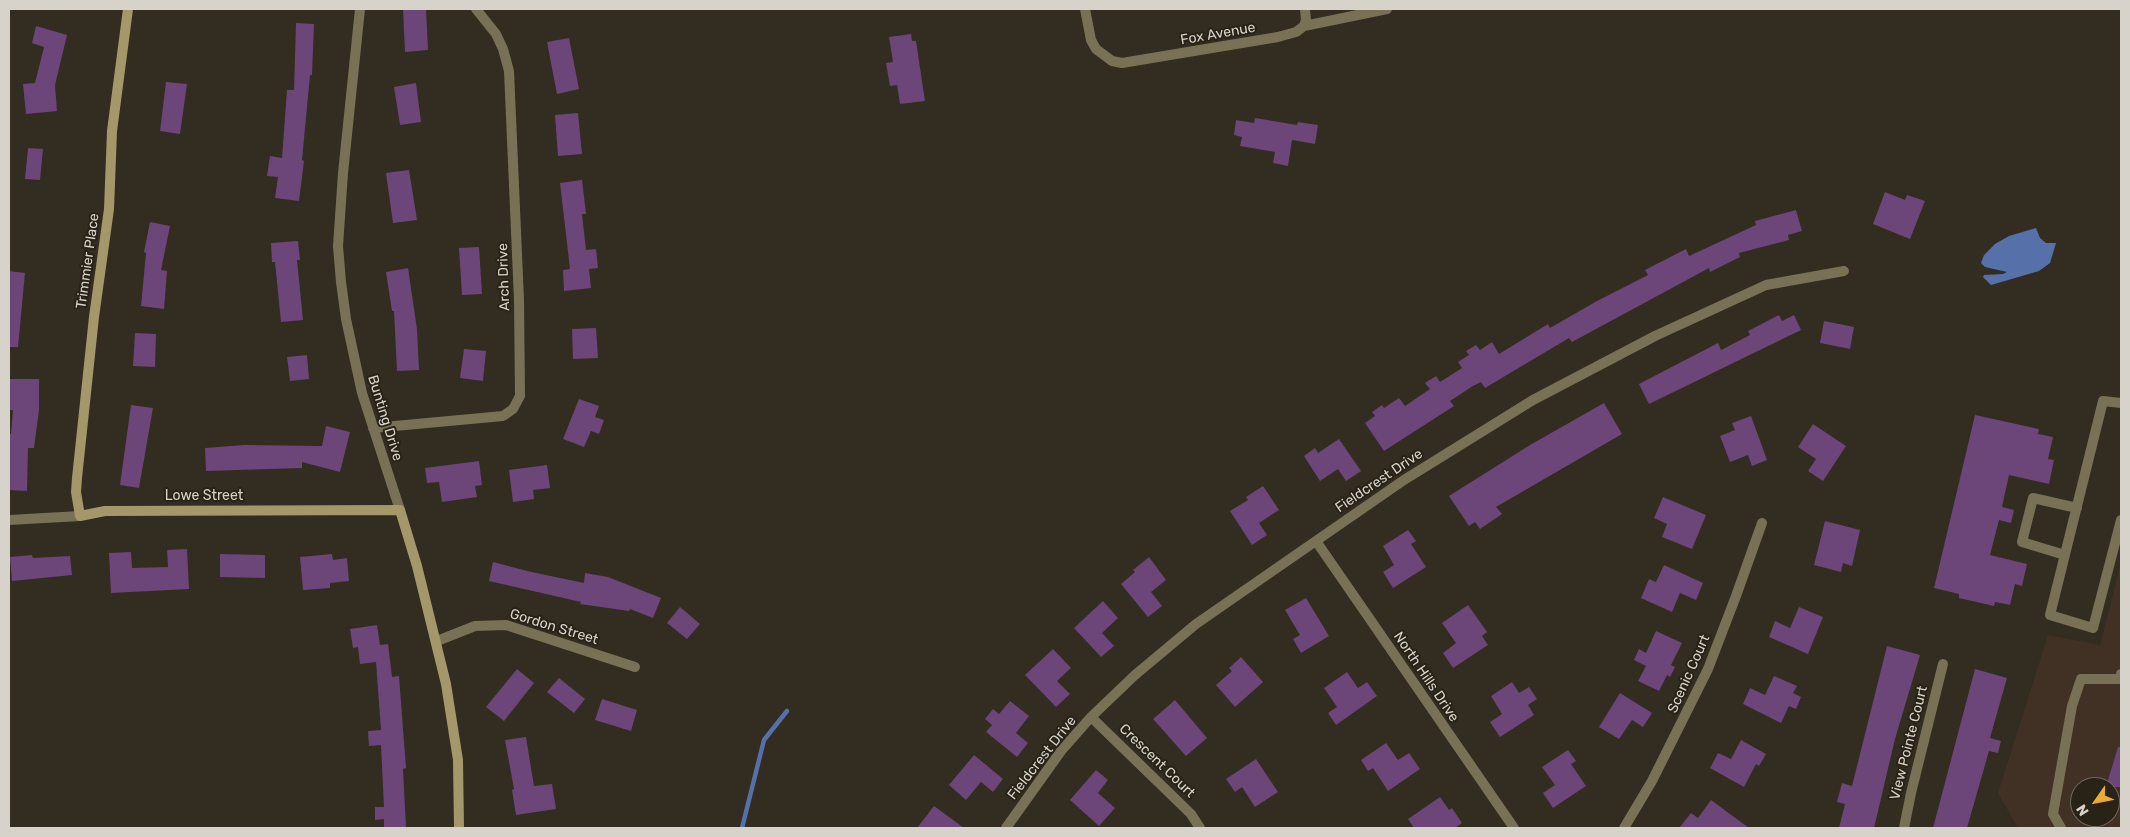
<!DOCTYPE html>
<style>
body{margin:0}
#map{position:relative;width:2130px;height:837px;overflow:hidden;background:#332c20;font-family:Rubik,sans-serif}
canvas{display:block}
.frame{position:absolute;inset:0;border:10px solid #d7d3cb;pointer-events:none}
.north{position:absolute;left:2070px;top:777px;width:50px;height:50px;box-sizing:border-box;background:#292216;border:1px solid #6f695e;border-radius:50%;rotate:237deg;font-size:14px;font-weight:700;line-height:20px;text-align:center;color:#d7d3cb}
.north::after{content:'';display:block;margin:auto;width:18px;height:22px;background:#e9ab38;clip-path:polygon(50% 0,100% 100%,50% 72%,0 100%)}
</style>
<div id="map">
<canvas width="2130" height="837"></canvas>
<div class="frame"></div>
<div class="north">N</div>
</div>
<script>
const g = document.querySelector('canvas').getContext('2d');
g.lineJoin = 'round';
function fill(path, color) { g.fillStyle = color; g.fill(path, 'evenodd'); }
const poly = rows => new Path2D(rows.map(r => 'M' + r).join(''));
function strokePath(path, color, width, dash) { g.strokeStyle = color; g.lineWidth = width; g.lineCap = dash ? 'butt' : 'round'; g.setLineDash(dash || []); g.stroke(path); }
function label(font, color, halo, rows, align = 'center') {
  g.font = font + ' Rubik,sans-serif'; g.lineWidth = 4; g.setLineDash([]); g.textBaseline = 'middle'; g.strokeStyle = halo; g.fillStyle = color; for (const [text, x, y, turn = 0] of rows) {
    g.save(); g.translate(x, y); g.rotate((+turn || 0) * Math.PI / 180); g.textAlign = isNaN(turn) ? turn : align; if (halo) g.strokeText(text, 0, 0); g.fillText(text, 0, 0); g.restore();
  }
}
fill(poly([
 [2121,563,2121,828,2018,828,1998,793,2048,635,2100,645],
 [2080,787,2110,787,2110,817,2080,817]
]), '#403124');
fill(poly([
 [2036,228,2040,238,2046,243,2056,243,2050,263,2039,271,1991,285,1983,277,1984,275,2003,274,2007,272,1985,267,1981,263,1984,255,1995,244,2009,236]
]), '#5671aa');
strokePath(poly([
 [742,828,764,740,787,711]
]), '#5671aa', 4.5);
fill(poly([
 [403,9,426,9,428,50,405,52],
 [296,23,314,24,312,75,310,75,302,160,304,161,299,201,275,198,278,177,267,176,270,156,282,158,287,90,294,90],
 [36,26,67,35,55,85,57,111,26,114,23,84,35,83,44,47,32,43],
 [911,34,912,41,916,41,925,101,900,104,897,85,890,86,886,63,893,62,889,37],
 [569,38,579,89,557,94,547,42],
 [166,82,187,84,180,134,160,131],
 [416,83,421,122,400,125,394,87],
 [578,113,582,154,558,156,555,115],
 [1255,118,1297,125,1298,122,1318,125,1315,144,1292,140,1288,166,1273,163,1275,152,1240,146,1242,137,1234,135,1236,120,1254,123],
 [28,148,43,149,40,180,25,179],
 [409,170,417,220,393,223,386,173],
 [582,180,586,214,582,214,586,250,596,249,598,268,589,269,591,288,564,291,563,270,570,269,560,183],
 [1885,192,1905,200,1907,195,1925,201,1910,239,1873,224],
 [1796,210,1802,231,1788,235,1789,240,1739,253,1740,257,1710,272,1709,268,1572,342,1569,338,1485,388,1481,382,1473,386,1450,401,1454,406,1384,451,1365,423,1375,416,1372,412,1382,405,1384,408,1399,398,1405,406,1430,389,1425,383,1436,376,1440,382,1462,368,1458,362,1469,355,1466,351,1476,345,1480,350,1492,342,1499,354,1548,324,1550,328,1597,301,1648,275,1645,270,1686,249,1689,256,1756,225,1755,221],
 [150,222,170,226,161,270,167,271,164,309,141,306,146,253,144,252],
 [298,241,300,260,297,260,303,320,281,322,275,262,272,262,271,243],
 [479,247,482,294,462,295,459,248],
 [408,268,417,329,419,370,397,371,394,311,392,311,386,272],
 [9,271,25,273,18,347,9,347],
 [1779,315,1782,321,1794,315,1801,330,1649,404,1639,384,1718,343,1721,350,1750,335,1748,331],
 [1824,321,1854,327,1850,349,1820,343],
 [596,328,598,358,573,359,572,329],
 [135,333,156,334,155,367,133,366],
 [464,349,486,351,483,381,460,378],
 [307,355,309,379,290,381,287,357],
 [9,379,39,379,39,410,34,448,28,448,27,491,9,490,9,434,11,434,13,410,9,410],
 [579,399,599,406,595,417,604,420,599,434,591,431,584,447,563,439],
 [1604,403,1622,434,1496,507,1502,514,1480,529,1475,522,1469,526,1449,496,1530,445],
 [131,405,153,408,139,488,120,485],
 [1975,415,2039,429,2038,434,2053,437,2048,459,2054,460,2049,484,2009,475,2002,507,2014,510,2011,523,1999,520,1990,555,2027,564,2022,586,2015,584,2010,605,1995,602,1994,606,1959,598,1959,594,1934,588],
 [1751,416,1767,460,1752,466,1748,455,1730,462,1720,436,1735,430,1732,423],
 [1813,424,1846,446,1823,481,1808,471,1816,459,1798,447],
 [326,426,350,432,340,472,302,462,302,468,206,471,205,448,244,445,322,446],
 [1339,439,1361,471,1346,481,1338,469,1320,481,1304,456,1315,448,1318,453],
 [479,461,482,485,475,486,477,497,442,502,439,482,427,483,425,468],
 [547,465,550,488,533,490,534,499,513,502,509,470],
 [1263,486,1279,510,1259,523,1267,535,1252,545,1230,511,1248,500,1246,497],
 [1663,497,1706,515,1692,549,1662,537,1667,524,1654,518],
 [1825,521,1860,530,1852,566,1843,563,1841,572,1814,565],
 [1408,530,1416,541,1411,544,1426,567,1393,588,1383,572,1394,565,1383,546],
 [187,549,189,589,111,593,109,553,131,552,132,568,168,567,167,550],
 [220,554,265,555,265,578,220,577],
 [332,554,333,560,347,558,349,581,330,583,330,588,303,590,300,557],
 [32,555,33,558,70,556,72,575,12,581,10,557],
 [1149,557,1166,580,1151,592,1162,606,1148,617,1121,584,1135,572,1133,570],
 [493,562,527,571,584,583,585,573,608,577,661,598,653,618,630,609,629,611,580,604,581,602,489,581],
 [1664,565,1703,583,1696,600,1680,593,1672,612,1641,598,1649,579,1656,582],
 [1306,598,1329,636,1301,653,1293,639,1300,635,1285,610],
 [1103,601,1118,618,1102,633,1114,646,1101,657,1074,628],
 [1468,605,1487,632,1482,636,1488,645,1453,668,1443,653,1456,643,1442,623],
 [680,607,700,624,687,639,667,623],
 [1799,607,1823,617,1808,654,1769,637,1775,621,1790,628],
 [377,625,380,645,388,644,392,677,399,676,406,768,403,769,406,828,384,828,384,819,375,820,375,807,384,807,381,745,369,746,368,731,381,730,376,662,360,664,358,647,353,648,350,629],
 [1656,631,1682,643,1671,665,1675,667,1670,677,1667,675,1659,691,1638,681,1646,666,1634,660,1639,649,1646,653],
 [1887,646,1920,655,1895,739,1874,828,1839,828,1845,804,1837,802,1842,783,1852,786],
 [1053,649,1071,668,1057,681,1070,694,1056,707,1025,675],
 [1241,657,1263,682,1235,707,1216,685,1232,671,1229,668],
 [517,669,534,683,504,721,486,707],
 [1975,669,2007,678,1990,738,2001,741,1998,753,1989,751,1967,828,1933,828],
 [1347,672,1358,688,1367,682,1377,696,1336,725,1328,713,1337,707,1324,688],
 [1774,676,1797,686,1793,693,1801,697,1796,709,1789,706,1781,723,1743,704,1750,688,1765,695],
 [559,678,585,699,574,713,547,692],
 [1512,682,1519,693,1529,687,1537,699,1528,705,1534,715,1500,737,1490,722,1502,714,1491,696],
 [1620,693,1652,713,1643,727,1632,720,1619,739,1599,727],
 [602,699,637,710,631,731,595,720],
 [1175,700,1207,738,1186,756,1153,719],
 [1010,701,1029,716,1016,733,1028,743,1017,757,986,732,992,725,985,719,993,709,999,714],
 [526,737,534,786,552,784,556,809,516,815,512,790,514,789,505,740],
 [1741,740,1766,754,1759,766,1756,764,1744,787,1710,768,1718,753,1731,759],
 [1386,743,1398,760,1409,753,1420,769,1388,791,1373,768,1368,771,1361,760],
 [2118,747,2121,747,2121,787,2106,787],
 [1568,750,1576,761,1571,764,1586,786,1553,808,1543,793,1555,785,1542,767],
 [974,755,1003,779,993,792,981,782,966,800,949,785],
 [1256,759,1278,792,1255,807,1242,787,1235,792,1226,779],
 [1096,770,1108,780,1098,793,1115,808,1099,826,1070,800],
 [1440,797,1449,810,1452,808,1462,823,1455,828,1414,828,1408,819],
 [1711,800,1749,828,1679,828,1691,813,1698,818],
 [934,806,964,828,917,828]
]), '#6c4579');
strokePath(poly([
 [2121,403,2103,401,2050,615,2093,628,2121,520],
 [2065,555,2022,542,2033,498,2077,508],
 [2061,828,2053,814,2072,706,2081,679,2120,679,2121,674]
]), '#797155', 10);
strokePath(poly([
 [360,9,343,173,338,246,341,282,346,319,362,393,400,510],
 [1085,9,1091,40,1096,49,1112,61,1122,63,1278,37,1296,32,1304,26,1387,9],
 [1304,26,1306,20,1305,9],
 [373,428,503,416,513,409,520,396,519,300,509,71,503,49,496,34,476,9],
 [9,520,80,516],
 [1316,541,1514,828],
 [437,641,475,626,506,625,635,667],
 [1091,717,1191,814,1200,828],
 [1006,828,1061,751,1091,717,1135,675,1196,624,1404,480,1533,400,1655,336,1766,285,1844,271],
 [1624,828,1652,781,1708,669,1736,596,1762,523],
 [1904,828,1911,793,1943,664]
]), '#797155', 10);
strokePath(poly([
 [128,9,112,131,109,209,94,317,77,478,76,492,80,516,105,511,400,510,417,566,446,684,458,760,459,828]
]), '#a49769', 10);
label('14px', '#d7d3cb', '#292216', [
 ["Fox Avenue",1218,34,-10],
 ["Trimmier Place",88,261,-82],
 ["Arch Drive",504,277,-92],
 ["Bunting Drive",385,418,73],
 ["Fieldcrest Drive",1379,481,-34],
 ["Lowe Street",204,496],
 ["Gordon Street",554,627,17],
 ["Scenic Court",1689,674,-66],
 ["North Hills Drive",1426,677,56],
 ["View Pointe Court",1909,743,-76],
 ["Fieldcrest Drive",1042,758,-52],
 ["Crescent Court",1157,761,44]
]);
</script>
